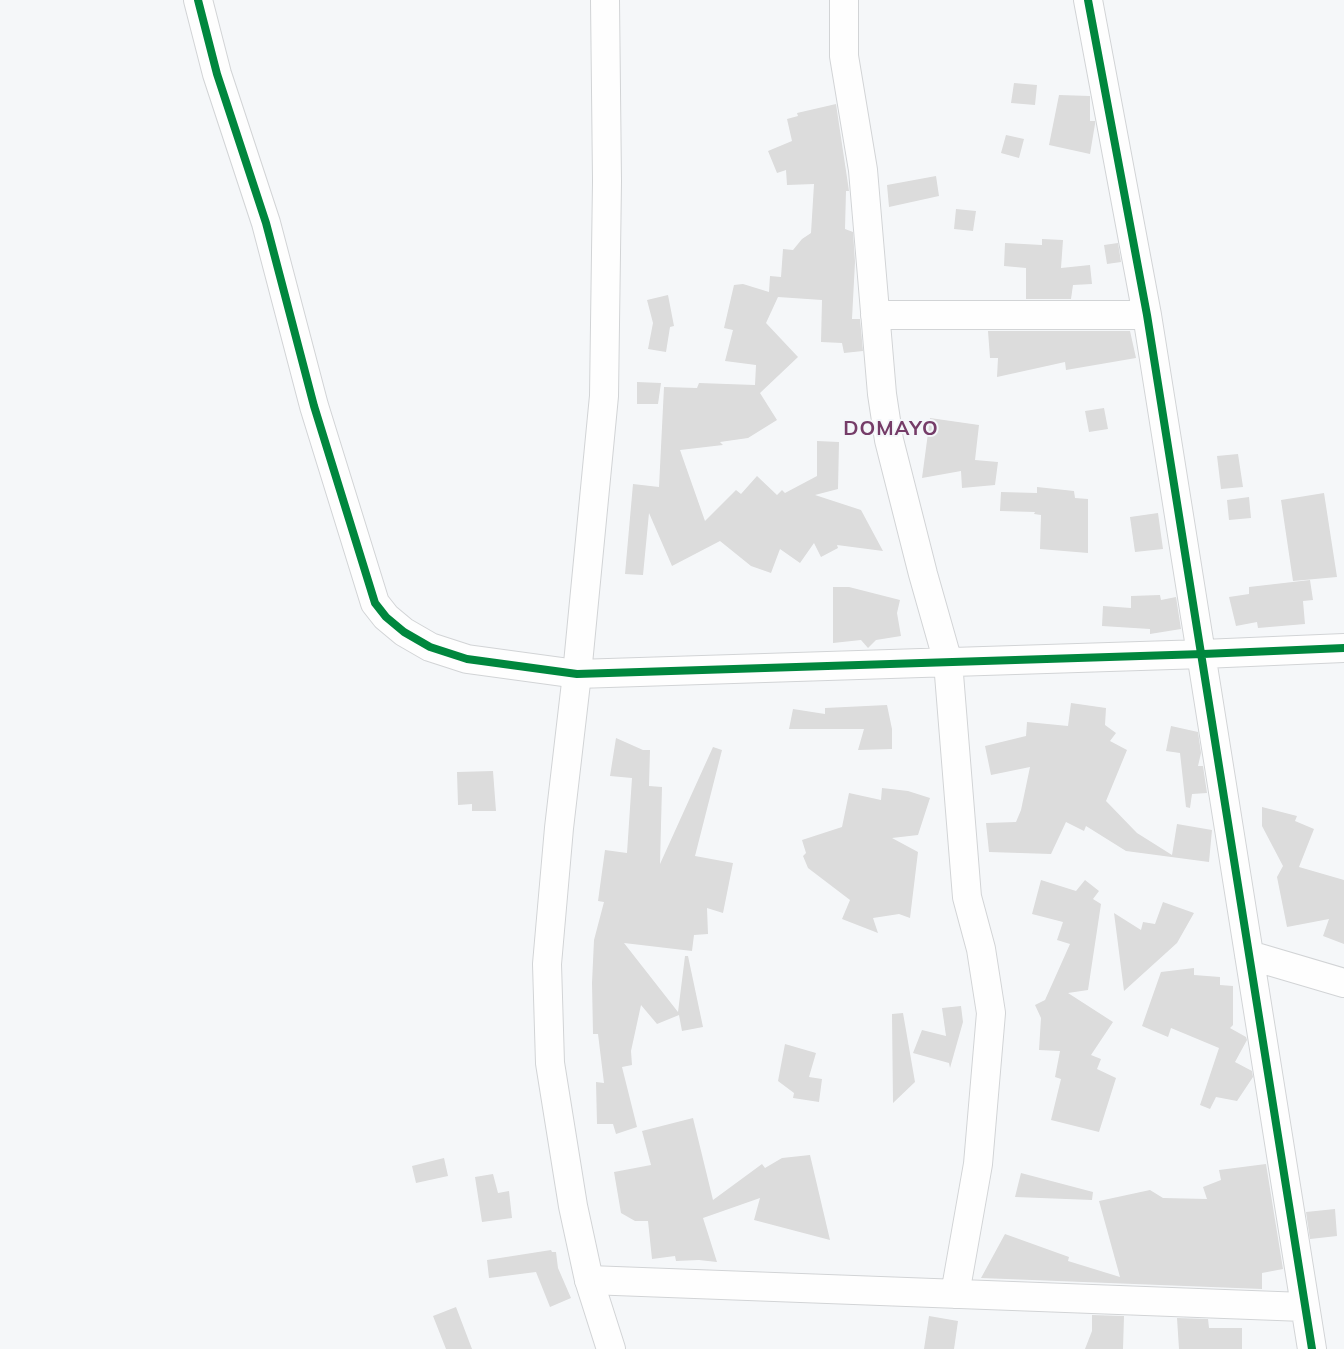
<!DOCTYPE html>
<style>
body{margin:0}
canvas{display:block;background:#f5f7f9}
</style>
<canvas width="1344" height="1349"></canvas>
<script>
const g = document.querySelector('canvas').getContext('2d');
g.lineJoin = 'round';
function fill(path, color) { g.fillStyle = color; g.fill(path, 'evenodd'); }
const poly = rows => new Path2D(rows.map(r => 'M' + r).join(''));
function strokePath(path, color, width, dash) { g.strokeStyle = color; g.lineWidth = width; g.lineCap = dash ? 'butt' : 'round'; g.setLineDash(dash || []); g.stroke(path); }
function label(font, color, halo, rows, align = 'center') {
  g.font = font + ' Mulish,sans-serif'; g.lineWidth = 4; g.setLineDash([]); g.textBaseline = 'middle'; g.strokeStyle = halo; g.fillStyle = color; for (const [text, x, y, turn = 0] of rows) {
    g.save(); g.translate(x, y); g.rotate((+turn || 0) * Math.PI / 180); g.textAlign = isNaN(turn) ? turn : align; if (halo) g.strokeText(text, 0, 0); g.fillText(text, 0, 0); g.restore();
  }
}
fill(poly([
 [1014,83,1037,85,1035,105,1011,103],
 [1059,95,1090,96,1090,121,1095,121,1095,124,1090,154,1049,145],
 [836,104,849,191,846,191,845,229,853,232,855,262,852,319,860,319,863,351,844,353,842,343,821,342,822,300,778,297,766,323,798,357,760,393,777,420,748,438,720,442,723,445,680,450,705,521,736,490,741,494,757,476,777,495,782,490,785,493,817,476,817,441,839,442,838,489,815,495,861,510,883,551,837,545,838,548,821,557,814,543,800,563,780,549,771,573,751,566,720,541,672,566,649,513,643,575,625,574,633,484,659,487,664,387,697,388,699,383,755,385,756,365,725,361,733,330,724,328,734,285,743,284,769,292,770,276,781,277,783,249,793,250,802,239,811,233,814,184,787,185,786,170,777,173,768,151,792,141,787,119,798,116,797,113],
 [1006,135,1024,139,1019,158,1001,153],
 [936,176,939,196,889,207,887,185],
 [956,209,976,211,973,231,954,229],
 [1042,239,1063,240,1061,268,1090,265,1092,284,1073,285,1071,299,1026,299,1026,268,1004,266,1005,243,1042,245],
 [1118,243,1121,262,1107,264,1104,245],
 [668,295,674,326,670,327,666,352,648,349,653,323,647,300],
 [988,331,1130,331,1136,358,1066,370,1065,362,997,377,998,358,990,358],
 [637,382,661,383,658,404,637,404],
 [1104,408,1108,429,1089,432,1085,411],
 [930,418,979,425,975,460,998,462,995,485,962,488,961,471,922,478],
 [1238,454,1243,487,1221,489,1217,456],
 [1037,487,1074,491,1075,498,1088,499,1088,553,1040,549,1041,515,1034,514,1035,512,1000,511,1001,492,1037,493],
 [1324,493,1337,577,1293,581,1281,500],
 [1249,497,1251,518,1229,520,1227,500],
 [1158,513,1163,549,1135,552,1130,517],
 [1310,580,1313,600,1303,601,1305,624,1258,628,1257,622,1236,626,1229,597,1249,594,1249,587],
 [833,587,849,587,900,600,897,613,901,636,876,640,868,648,861,640,833,643],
 [1160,595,1161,600,1176,597,1181,629,1150,634,1150,629,1102,626,1103,606,1131,608,1131,596],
 [1071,703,1106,708,1105,725,1116,733,1110,741,1127,750,1106,801,1137,833,1172,855,1177,824,1212,830,1209,862,1126,851,1086,826,1084,831,1066,822,1051,854,989,852,986,823,1016,822,1021,810,1030,767,991,775,985,746,1026,736,1027,722,1068,726],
 [887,705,892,729,892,749,858,750,864,729,789,729,793,709,825,714,825,708],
 [1171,726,1198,732,1201,753,1198,766,1203,766,1207,793,1192,794,1190,808,1186,807,1180,753,1166,751],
 [616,738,643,750,650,750,649,786,662,787,660,864,713,747,722,750,695,856,733,863,723,913,707,908,708,934,694,935,692,951,624,943,678,1012,685,956,688,956,703,1027,682,1031,679,1015,657,1024,641,1005,631,1051,632,1065,622,1067,637,1127,616,1134,613,1124,597,1124,596,1082,604,1083,598,1034,593,1034,592,983,594,940,604,902,598,901,605,850,627,853,632,778,610,776],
 [493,771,496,811,472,811,472,804,458,805,457,772],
 [882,788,908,791,930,798,918,835,892,838,918,852,910,918,899,914,873,918,878,933,842,919,850,900,808,868,803,856,806,853,802,840,842,827,849,793,881,800],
 [1262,807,1297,816,1295,821,1314,829,1299,867,1344,880,1344,944,1323,936,1329,919,1287,927,1277,877,1283,866,1262,826],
 [1041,880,1076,891,1085,880,1099,891,1093,899,1101,904,1088,990,1068,993,1113,1022,1091,1055,1101,1059,1097,1069,1116,1078,1099,1132,1051,1120,1061,1079,1055,1077,1060,1051,1039,1050,1041,1018,1035,1005,1045,1000,1070,944,1057,940,1063,922,1032,914],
 [1163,902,1194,913,1177,943,1124,991,1114,913,1141,930,1143,922,1155,924],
 [1194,968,1194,975,1220,977,1220,985,1233,986,1233,1025,1230,1028,1246,1037,1247,1040,1235,1062,1252,1071,1253,1077,1237,1101,1216,1097,1210,1109,1200,1105,1219,1048,1171,1028,1168,1037,1142,1026,1161,972],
 [961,1006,963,1022,950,1068,949,1063,913,1053,922,1030,946,1036,942,1008],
 [903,1013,915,1082,893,1103,892,1014],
 [785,1044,816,1053,809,1077,822,1079,819,1102,793,1098,794,1093,778,1081],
 [693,1118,713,1200,762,1164,765,1168,782,1158,810,1155,830,1240,754,1220,760,1198,703,1218,717,1262,699,1260,676,1261,675,1256,652,1259,648,1221,635,1221,621,1213,614,1172,651,1165,642,1131],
 [444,1158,448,1176,416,1183,412,1166],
 [1266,1164,1283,1269,1262,1273,1262,1289,981,1278,1005,1234,1069,1257,1068,1261,1120,1277,1099,1201,1150,1190,1163,1198,1207,1199,1203,1187,1221,1180,1219,1170],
 [1021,1173,1093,1192,1092,1200,1015,1197],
 [493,1174,498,1193,509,1191,512,1218,482,1222,475,1177],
 [1335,1209,1337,1236,1310,1239,1306,1212],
 [551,1250,552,1252,556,1252,558,1268,571,1298,550,1307,536,1272,489,1278,487,1260],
 [456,1307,472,1349,446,1349,433,1316],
 [1092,1315,1124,1316,1123,1349,1085,1349,1092,1331],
 [929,1316,958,1321,954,1349,924,1349],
 [1177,1318,1208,1319,1209,1328,1242,1328,1242,1349,1179,1349]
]), '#dcdcdc');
const minor = poly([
 [198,0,217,74,266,223,314,406,375,603,386,617,404,632,430,647,467,659,577,674,1203,654,1344,648],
 [844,0,844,56,863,170,882,394,889,440,923,574,948,662,967,897,981,949,991,1013,978,1164,955,1294],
 [1088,0,1147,315,1312,1349],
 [875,315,1147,315],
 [1249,955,1344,983],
 [589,1280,1304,1307]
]);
const major = poly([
 [605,0,607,181,604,396,577,674,559,828,547,964,550,1063,573,1206,589,1280,611,1349]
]);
strokePath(minor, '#d2d4d6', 30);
strokePath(major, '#d2d4d6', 30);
strokePath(minor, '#fefefe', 28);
strokePath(major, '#fefefe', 28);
strokePath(poly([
 [198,0,217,74,266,223,314,406,375,603,386,617,404,632,430,647,467,659,577,674,1203,654,1344,648],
 [1088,0,1147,315,1312,1349]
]), '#00873e', 8);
g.letterSpacing = '1px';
label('bold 20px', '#753c68', '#f4f7fa', [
 ["DOMAYO",891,429]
]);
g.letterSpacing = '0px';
</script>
